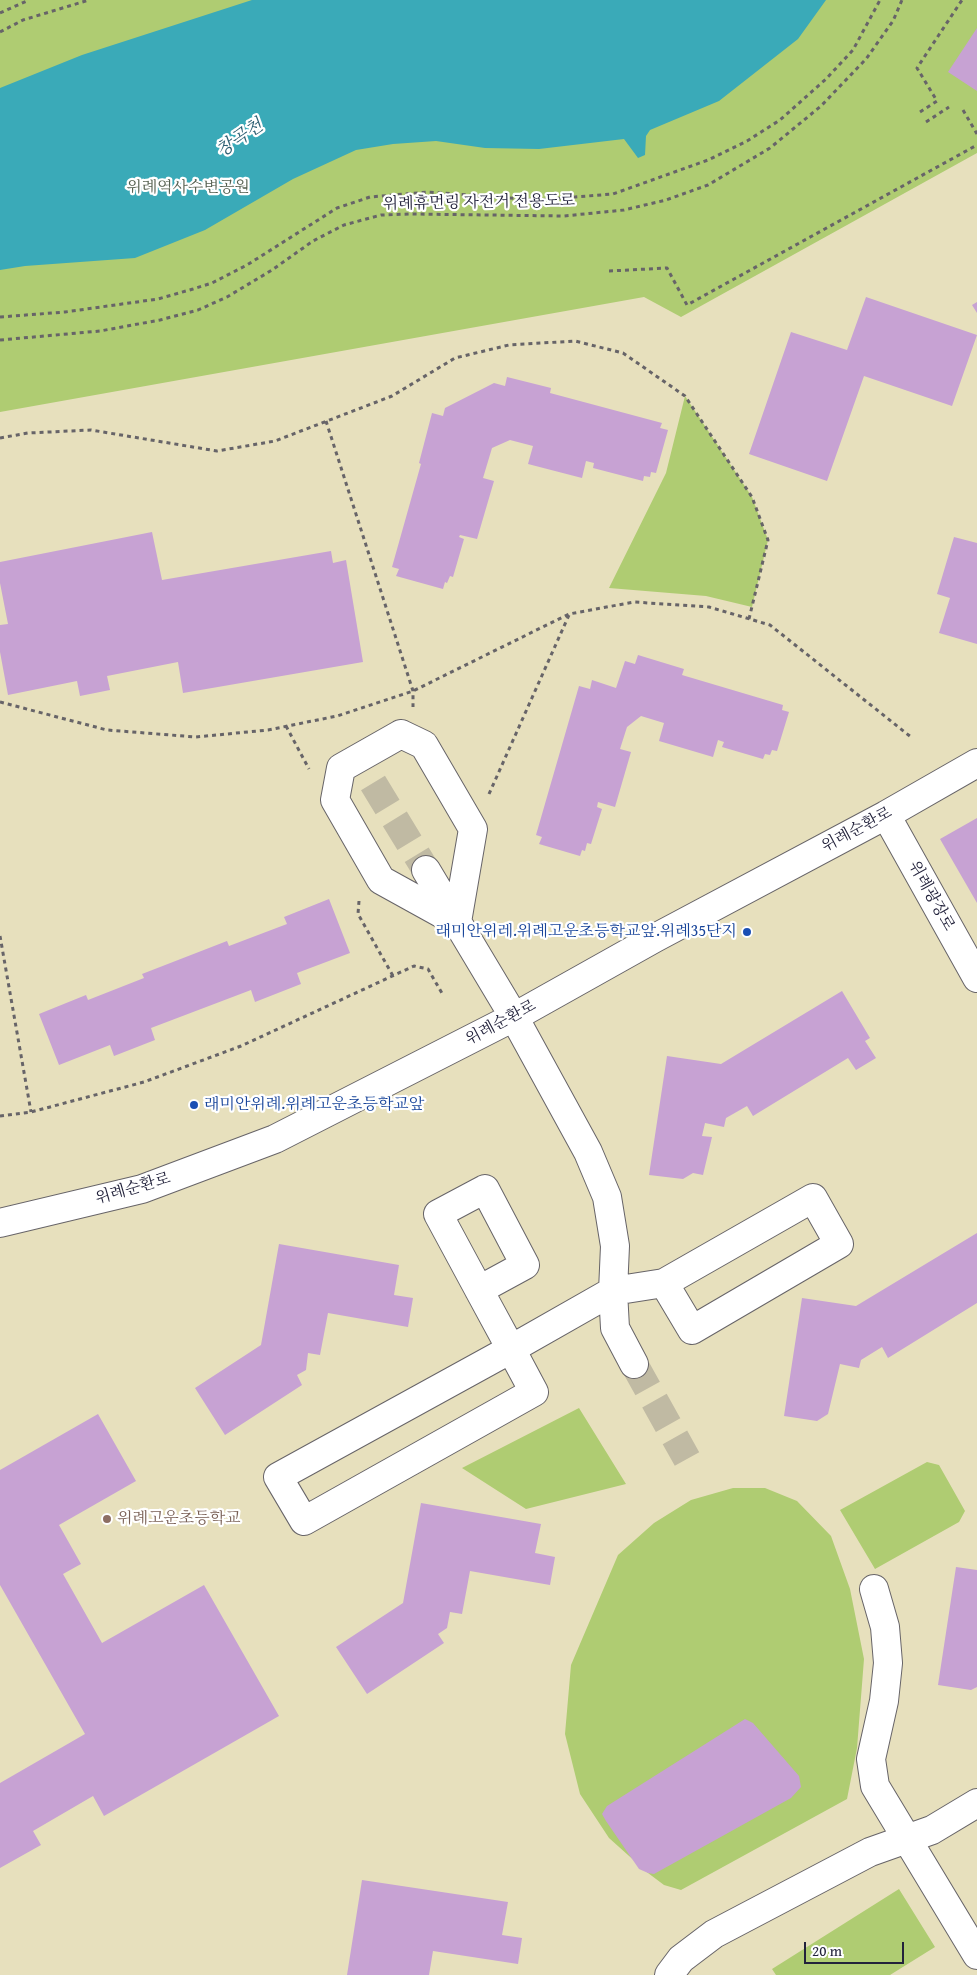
<!DOCTYPE html>
<meta charset="utf-8">
<style>
body{margin:0}
#map{position:relative;width:977px;height:1975px;overflow:hidden;background:#e7e0bd;font-family:"Gentium Book Plus",serif}
canvas{display:block}
.scale{position:absolute;left:804px;top:1942px;width:100px;height:22px;box-sizing:border-box;border:2px solid #22223b;border-top:0;padding-left:6px;font-size:15px;line-height:18px;white-space:nowrap;color:#22223b;-webkit-text-stroke:4px #fff;paint-order:stroke}
</style>
<div id="map">
<canvas width="977" height="1975"></canvas>
<div class="scale">20 m</div>
</div>
<script>
const g = document.querySelector('canvas').getContext('2d');
g.lineJoin = 'round';
function fill(path, color) { g.fillStyle = color; g.fill(path, 'evenodd'); }
const poly = rows => new Path2D(rows.map(r => 'M' + r).join(''));
function strokePath(path, color, width, dash) { g.strokeStyle = color; g.lineWidth = width; g.lineCap = dash ? 'butt' : 'round'; g.setLineDash(dash || []); g.stroke(path); }
function label(font, color, halo, rows, align = 'center') {
  g.font = font + ' "Gentium Book Plus","Noto Serif KR",serif'; g.lineWidth = 4.5; g.setLineDash([]); g.textBaseline = 'middle'; g.strokeStyle = halo; g.fillStyle = color; for (const [text, x, y, turn = 0] of rows) {
    g.save(); g.translate(x, y); g.rotate((+turn || 0) * Math.PI / 180); g.textAlign = isNaN(turn) ? turn : align; if (halo) g.strokeText(text, 0, 0); g.fillText(text, 0, 0); g.restore();
  }
}
fill(poly([
 [0,0,977,0,977,153,681,317,644,297,0,412],
 [685,396,752,497,768,540,752,607,706,596,609,588,666,473],
 [579,1408,626,1484,526,1509,462,1468],
 [927,1462,939,1465,965,1511,959,1522,875,1569,840,1510],
 [733,1488,765,1488,797,1501,831,1536,850,1589,864,1659,857,1748,847,1799,681,1890,664,1885,648,1873,609,1838,580,1794,565,1734,571,1665,618,1555,654,1523,691,1500],
 [899,1889,935,1947,890,1975,776,1975,772,1969]
]), '#afcc72');
fill(poly([
 [252,0,826,0,798,39,719,101,650,130,646,136,645,155,638,158,624,139,539,149,485,148,436,141,393,144,356,150,293,179,205,230,135,258,25,266,0,270,0,88,82,55]
]), '#3aaab8');
fill(poly([
 [977,28,977,91,948,72],
 [866,297,977,335,952,406,864,376,827,481,749,454,791,332,847,350],
 [977,302,977,313,972,305],
 [507,377,551,388,550,393,662,423,660,428,668,430,656,473,651,472,650,477,644,476,643,481,593,468,594,463,586,461,582,478,528,464,533,446,510,440,492,448,483,478,494,481,477,539,460,535,459,537,464,539,453,577,450,576,447,583,445,582,443,589,396,576,399,569,392,567,421,464,419,463,432,413,443,416,445,408,494,383,505,386],
 [152,532,162,580,331,551,333,563,346,560,363,662,183,693,178,662,107,676,110,690,80,696,77,681,8,695,0,652,0,625,8,624,0,583,0,562],
 [954,537,977,543,977,644,939,633,950,598,937,594],
 [638,655,684,669,682,675,783,705,782,710,789,712,777,751,772,750,770,755,765,754,763,759,722,747,724,742,718,740,713,757,659,741,664,723,641,716,627,727,620,749,631,752,615,807,598,802,597,807,602,809,591,844,587,843,585,851,582,850,580,856,539,844,542,837,536,835,579,686,590,689,592,680,616,688,625,661,635,664],
 [977,818,977,903,940,839],
 [329,899,350,953,297,973,301,984,255,1002,251,990,151,1028,155,1040,114,1056,110,1045,59,1065,39,1014,86,995,88,1000,144,978,142,974,227,941,229,946,287,924,284,917],
 [842,991,870,1038,865,1041,876,1058,856,1070,848,1058,753,1116,747,1106,726,1118,724,1127,705,1123,702,1136,712,1137,703,1175,693,1173,683,1179,649,1175,667,1056,721,1064],
 [977,1233,977,1303,888,1358,882,1347,861,1360,859,1368,840,1364,828,1414,817,1421,784,1416,802,1298,856,1306],
 [279,1244,399,1265,394,1295,413,1298,408,1327,328,1313,320,1355,308,1353,306,1370,297,1375,302,1385,225,1435,195,1388,261,1345],
 [98,1414,136,1481,59,1525,81,1564,63,1574,102,1643,204,1585,279,1716,104,1816,93,1796,33,1831,41,1845,0,1868,0,1783,85,1734,0,1585,0,1470],
 [421,1503,541,1524,535,1553,555,1557,550,1585,470,1571,462,1614,450,1612,447,1628,438,1634,444,1643,367,1694,336,1647,403,1603],
 [956,1567,977,1570,977,1687,971,1690,938,1685],
 [745,1719,753,1723,799,1776,801,1787,791,1798,654,1874,648,1873,639,1869,606,1821,602,1814,607,1806],
 [362,1880,508,1902,502,1935,522,1938,518,1964,433,1951,429,1975,347,1975]
]), '#c7a2d3');
strokePath(poly([
 [373,783,426,870],
 [634,1364,687,1459]
]), '#c0baa3', 28, [28, 14]);
const minor = poly([
 [401,734,424,745,473,829,457,922,381,880,335,800,341,768,401,734],
 [886,815,977,978],
 [426,870,514,1017,588,1152,607,1197,615,1246,613,1291,615,1328,634,1364],
 [0,1223,142,1189,275,1139,514,1017,655,938,886,815,977,763],
 [479,1290,525,1265,485,1189,438,1214,479,1290,511,1349,534,1392,304,1521,278,1477,511,1349,613,1291,664,1283,813,1198,839,1244,692,1330,664,1283],
 [874,1589,885,1627,888,1663,884,1701,871,1759,875,1786,977,1955],
 [669,1975,681,1959,714,1934,870,1852,932,1830,977,1803]
]);
strokePath(minor, '#676468', 30);
strokePath(poly([
 [0,13,29,0],
 [0,32,23,20,89,0],
 [963,110,977,134],
 [920,112,937,101,917,68,962,0],
 [926,122,949,107],
 [609,271,667,268,687,305,977,145],
 [0,317,65,312,158,299,193,289,212,283,247,265,337,208,370,197,428,192,537,200,613,194,708,160,747,141,780,120,826,79,853,50,880,0],
 [0,340,100,331,160,320,198,310,227,297,272,270,313,241,344,225,381,215,412,214,564,216,624,210,666,200,708,185,770,148,821,106,866,59,893,21,902,0],
 [326,421,413,691,413,707],
 [0,438,28,433,91,430,217,451,275,441,392,396,455,358,509,345,575,341,623,353,685,396,752,497,768,540,749,619],
 [0,702,107,730,196,737,268,730,337,716,413,691,569,614,634,602,709,607,770,625,911,737],
 [286,726,309,769],
 [489,794,569,615],
 [359,901,358,914,393,976],
 [0,936,31,1112],
 [0,1116,31,1112,144,1082,241,1046,414,966,428,969,443,995]
]), '#676468', 3, [4, 4]);
strokePath(minor, '#fff', 28);
for (const [x, y, r, color] of [
 [747,932,5,"#1a4fb4"],
 [194,1105,5,"#1a4fb4"],
 [107,1519,5,"#8d6e63"]
]) { const dot = new Path2D(); dot.arc(x, y, r, 0, 2 * Math.PI); g.fillStyle = color; g.fill(dot); strokePath(dot, '#fff', 2); }
label('16px', '#535e4e', '#fff', [
 ["위례역사수변공원",188,188]
]);
label('16px', '#22223b', '#fff', [
 ["위례휴먼링 자전거 전용도로",479,203,-1],
 ["위례순환로",857,830,-28],
 ["위례광장로",931,896,61],
 ["위례순환로",501,1023,-28],
 ["위례순환로",133,1189,-16]
]);
label('16px', '#164399', '#fff', [
 ["래미안위레.위례고운초등학교앞.위례35단지",737,932],
 ["래미안위례.위례고운초등학교앞",204,1105,"left"]
], 'right');
label('16px', '#785e54', '#fff', [
 ["위례고운초등학교",117,1519]
], 'left');
label('italic 18px', '#2d5f73', '#fff', [
 ["창곡천",240,139,-34]
]);
</script>
